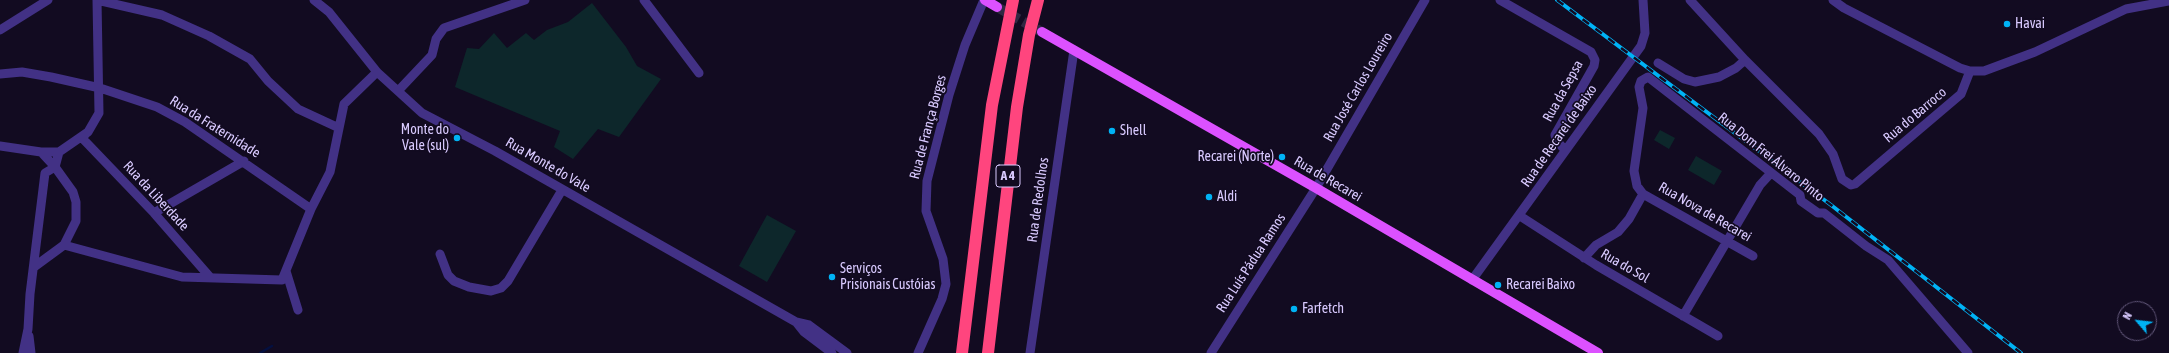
<!DOCTYPE html>
<meta charset="utf-8">
<style>
body{margin:0}
#map{position:relative;width:2169px;height:353px;overflow:hidden;background:#120b21;font-family:"Asap Condensed",sans-serif}
canvas{display:block}
.north{position:absolute;left:2117px;top:301px;width:40px;height:40px;box-sizing:border-box;background:#120b21;border:1px solid #62577a;border-radius:50%;rotate:298deg;font-size:11px;font-weight:700;line-height:16px;text-align:center;color:#d9caff}
.north::after{content:'';display:block;margin:auto;width:14px;height:18px;background:#00b3f5;clip-path:polygon(50% 0,100% 100%,50% 72%,0 100%)}
</style>
<div id="map">
<canvas width="2169" height="353"></canvas>
<div class="north">N</div>
</div>
<script>
const g = document.querySelector('canvas').getContext('2d');
g.lineJoin = 'round';
function fill(path, color) { g.fillStyle = color; g.fill(path, 'evenodd'); }
const poly = rows => new Path2D(rows.map(r => 'M' + r).join(''));
function strokePath(path, color, width, dash) { g.strokeStyle = color; g.lineWidth = width; g.lineCap = dash ? 'butt' : 'round'; g.setLineDash(dash || []); g.stroke(path); }
function label(font, color, halo, rows, align = 'center') {
  g.font = font + ' "Asap Condensed",sans-serif'; g.lineWidth = 3.5; g.setLineDash([]); g.textBaseline = 'middle'; g.strokeStyle = halo; g.fillStyle = color; for (const [text, x, y, turn = 0] of rows) {
    g.save(); g.translate(x, y); g.rotate((+turn || 0) * Math.PI / 180); g.textAlign = isNaN(turn) ? turn : align; if (halo) g.strokeText(text, 0, 0); g.fillText(text, 0, 0); g.restore();
  }
}
fill(poly([
 [592,3,626,47,637,66,661,79,619,137,598,129,573,159,554,147,560,131,455,87,467,48,479,49,494,33,507,48,526,33,534,40,547,30,568,22],
 [1660,130,1675,138,1669,149,1654,140],
 [1696,156,1722,171,1714,185,1688,170],
 [767,215,796,231,767,282,739,266]
]), '#0d272b');
strokePath(poly([
 [260,353,272,346]
]), '#041040', 2.5);
strokePath(poly([
 [997,7,1042,32]
]), '#302842', 10, [10, 5]);
strokePath(poly([
 [97,0,99,113,88,132,59,152,55,167,73,192,76,202,76,221,64,245,182,277,282,280,311,209,330,172,344,104,377,72],
 [97,0,162,15,209,36,250,59,268,81,298,109,339,128],
 [314,0,329,12,377,72,422,113,495,151,796,322,809,325,847,353],
 [644,0,699,73],
 [1500,0,1591,52,1595,60,1594,66,1555,135,1556,140,1565,150],
 [1690,0,1745,60,1819,134,1833,154,1842,179,1851,185,1855,184,1961,94,1970,71],
 [1833,0,1844,8,1960,68,1970,71,1984,71,2035,52,2126,9,2169,1],
 [0,30,48,0],
 [1658,63,1684,79,1695,82,1719,77,1736,68,1745,60],
 [0,74,22,72,51,77,100,88,157,107,185,122,311,209],
 [398,91,432,55,436,39,444,28,525,0],
 [84,135,84,140,154,213,209,276],
 [0,146,41,152,59,152],
 [154,213,244,161],
 [1520,216,1596,265,1718,336],
 [440,254,448,275,454,281,469,287,491,291,501,288,508,281,562,190],
 [1753,256,1643,194,1637,186,1634,171,1643,108,1639,87,1641,81,1648,77,1800,195,1801,201,1818,213,1824,213,1866,246,1888,260,1968,353],
 [1584,258,1596,245,1618,232,1629,219,1643,194],
 [34,267,64,245],
 [286,271,298,310],
 [1472,280,1641,46,1645,33,1643,0],
 [1683,316,1760,185,1771,173],
 [796,322,804,332,832,353],
 [29,336,31,353],
 [23,353,28,329,30,294,45,173,55,167,41,152],
 [918,353,942,299,946,284,943,259,926,211,927,181,949,95,965,45,984,0],
 [1030,353,1074,50],
 [1211,353,1316,188,1425,0]
]), '#423185', 9);
strokePath(poly([
 [985,0,997,7],
 [1042,32,1316,188,1598,353]
]), '#dc51ff', 10);
strokePath(poly([
 [962,353,992,105,1013,0],
 [988,353,1017,107,1029,35,1038,0]
]), '#ff457e', 12);
const rail = poly([
 [1557,0,1831,205,2021,353]
]);
strokePath(rail, '#00b3f5', 4);
strokePath(rail, '#120b21', 2.5, [8]);
for (const [x, y, r, color] of [
 [2007,24,4,"#00b3f5"],
 [1112,131,4,"#00b3f5"],
 [457,138,4,"#00b3f5"],
 [1282,157,4,"#00b3f5"],
 [1209,197,4,"#00b3f5"],
 [832,277,4,"#00b3f5"],
 [1498,285,4,"#00b3f5"],
 [1294,309,4,"#00b3f5"]
]) { const dot = new Path2D(); dot.arc(x, y, r, 0, 2 * Math.PI); g.fillStyle = color; g.fill(dot); strokePath(dot, '#120b21', 1.5); }
for (const [x, y, w] of [
 [1008,176,24]
]) { const box = new Path2D(); box.roundRect(x - w / 2, y - 11, w, 22, 3); g.fillStyle = '#120b21'; g.fill(box); strokePath(box, '#d9caff', 1); }
label('bold 13px', '#d9caff', null, [
 ["A 4",1008,176]
]);
label('14px', '#d9caff', '#120b21', [
 ["Havai",2015,24],
 ["Monte do",449,130,"right"],
 ["Vale (sul)",449,146,"right"],
 ["Shell",1120,131],
 ["Recarei (Norte)",1274,157,"right"],
 ["Aldi",1217,197],
 ["Serviços",840,269],
 ["Prisionais Custóias",840,285],
 ["Recarei Baixo",1506,285],
 ["Farfetch",1302,309]
], 'left');
label('14px', '#d9caff', '#120b21', [
 ["Rua José Carlos Loureiro",1358,87,-60],
 ["Rua da Sepsa",1563,91,-61],
 ["Rua do Barroco",1915,115,-40],
 ["Rua da Fraternidade",215,127,32],
 ["Rua de França Borges",928,127,-75],
 ["Rua de Recarei de Baixo",1559,136,-55],
 ["Rua Dom Frei Álvaro Pinto",1771,157,39],
 ["Rua Monte do Vale",548,165,30],
 ["Rua de Recarei",1328,179,30],
 ["Rua da Liberdade",156,196,47],
 ["Rua de Redolhos",1038,200,-82],
 ["Rua Nova de Recarei",1705,212,30],
 ["Rua Luís Pádua Ramos",1251,263,-57],
 ["Rua do Sol",1625,266,30]
]);
</script>
